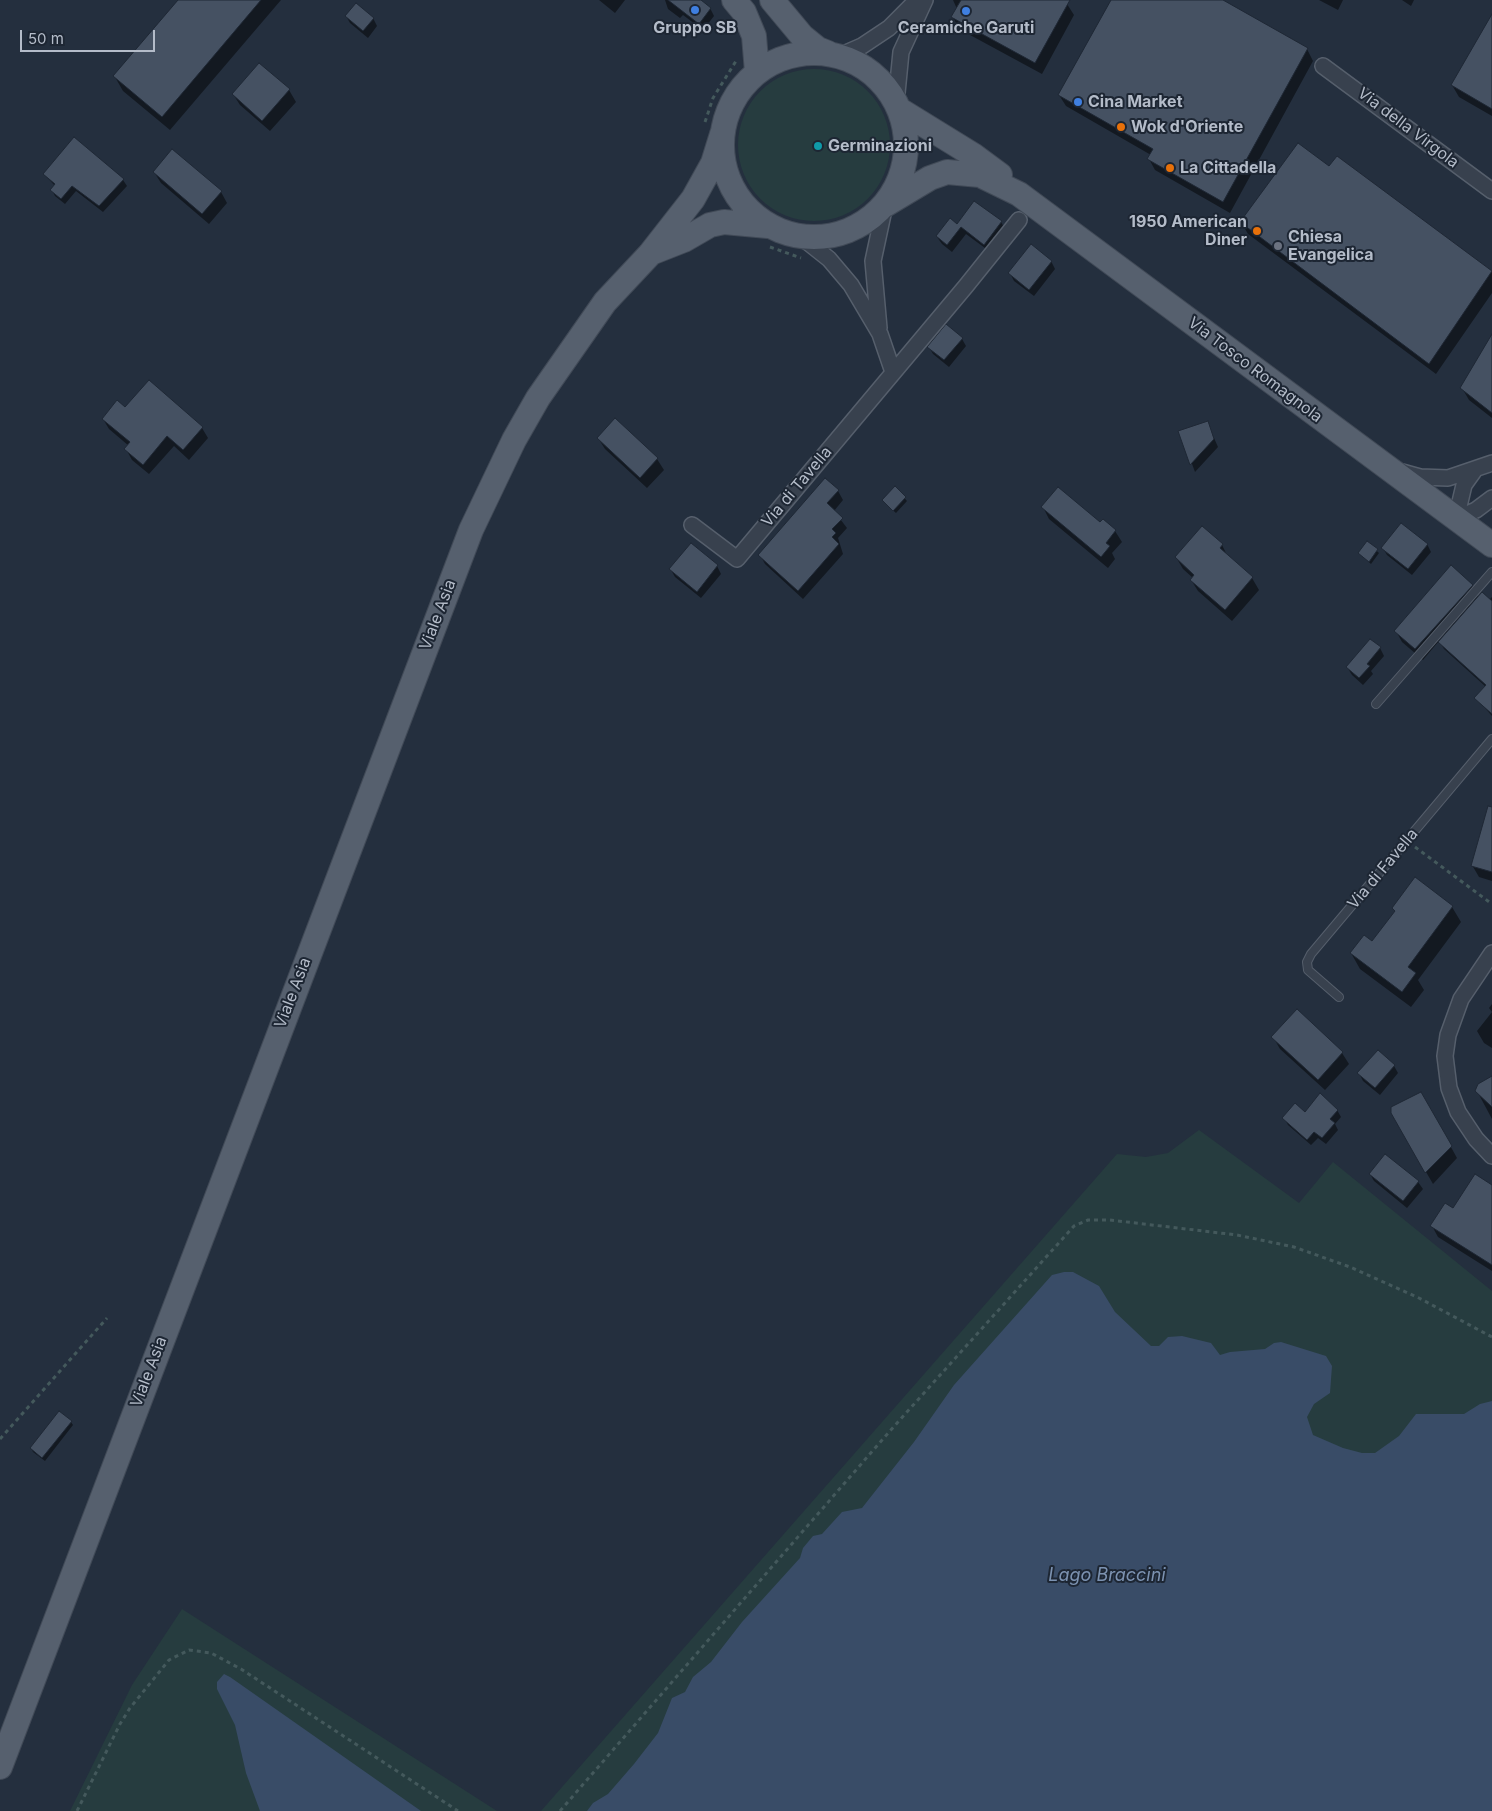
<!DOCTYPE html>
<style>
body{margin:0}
#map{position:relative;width:1492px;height:1811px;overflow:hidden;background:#242f3e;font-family:Inter,sans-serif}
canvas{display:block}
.scale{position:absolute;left:20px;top:30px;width:135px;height:22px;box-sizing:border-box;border:2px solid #b4bcc9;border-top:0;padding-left:6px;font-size:15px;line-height:18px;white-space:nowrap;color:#b4bcc9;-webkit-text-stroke:4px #1d2633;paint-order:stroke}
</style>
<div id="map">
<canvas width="1492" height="1811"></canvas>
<div class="scale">50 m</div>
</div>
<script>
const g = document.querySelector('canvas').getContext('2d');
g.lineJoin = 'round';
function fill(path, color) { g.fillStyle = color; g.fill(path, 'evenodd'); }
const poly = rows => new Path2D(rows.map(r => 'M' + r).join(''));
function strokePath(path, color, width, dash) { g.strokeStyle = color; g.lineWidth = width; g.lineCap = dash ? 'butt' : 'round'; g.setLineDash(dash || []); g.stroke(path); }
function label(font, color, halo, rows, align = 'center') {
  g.font = font + ' Inter,sans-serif'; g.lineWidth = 4; g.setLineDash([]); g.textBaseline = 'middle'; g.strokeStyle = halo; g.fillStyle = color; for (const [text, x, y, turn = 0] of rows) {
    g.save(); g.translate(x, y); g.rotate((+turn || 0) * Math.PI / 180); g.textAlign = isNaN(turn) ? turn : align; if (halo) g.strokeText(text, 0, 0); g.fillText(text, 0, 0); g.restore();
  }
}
fill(poly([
 '738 145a76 76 0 1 1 152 0a76 76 0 1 1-152 0Z',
 [1199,1130,1299,1203,1333,1162,1492,1291,1492,1811,541,1811,1117,1154,1146,1157,1168,1153],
 [182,1609,497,1811,70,1811,132,1685]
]), '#263c3f');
fill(poly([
 [1064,1272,1073,1272,1099,1286,1115,1312,1151,1346,1159,1346,1168,1337,1182,1336,1211,1343,1220,1355,1230,1352,1265,1349,1274,1343,1281,1342,1326,1356,1332,1366,1330,1393,1314,1404,1307,1417,1313,1435,1343,1448,1362,1453,1375,1453,1399,1436,1416,1414,1464,1414,1480,1404,1492,1401,1492,1811,587,1811,593,1803,608,1794,634,1764,658,1733,672,1698,685,1692,693,1677,711,1662,742,1622,800,1558,803,1548,813,1536,822,1534,842,1512,862,1508,914,1442,954,1385,1052,1275],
 [224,1674,230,1677,421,1811,260,1811,246,1773,235,1725,217,1689,217,1682]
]), '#394c67');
fill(poly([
 [180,0,281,0,170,130,123,91,115,77],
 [599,0,625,0,615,13],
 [665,0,699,0,710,8,714,16,703,30,683,15,680,18,668,9],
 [953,0,1061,0,1067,4,1074,15,1042,74,959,29,953,17,957,9],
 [1112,0,1220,0,1307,49,1313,61,1230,213,1155,170,1149,159,1151,155,1066,106,1059,95],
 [1319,0,1343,0,1338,10],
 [1402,0,1414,0,1411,6],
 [346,16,373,18,377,26,368,38,350,23],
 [1492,16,1492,116,1459,97,1452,85],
 [259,64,289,90,296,102,270,131,240,105,233,94],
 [1337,158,1492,272,1492,293,1436,374,1248,234,1241,222,1329,168],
 [154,172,221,192,227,203,209,224,161,183],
 [44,174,123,180,127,186,103,212,76,191,65,204,55,196,52,190,55,186],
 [1001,222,1005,229,989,251,966,234,952,252,942,244,937,237,957,225],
 [1051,261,1055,269,1034,296,1014,281,1010,273],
 [1492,336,1492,418,1469,400,1462,388],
 [962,339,966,346,949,367,933,354,929,347],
 [149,381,202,428,208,438,189,460,174,446,149,474,132,460,126,449,129,446,109,429,103,419,125,409],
 [1207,422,1218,447,1195,472,1180,431],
 [598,438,657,459,664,470,647,488,605,449],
 [895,488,907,501,896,513,886,504],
 [838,491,843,500,834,511,847,528,838,538,843,554,803,599,765,564,760,555],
 [1043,507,1115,531,1122,542,1112,553,1115,559,1108,568,1049,519],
 [1368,543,1379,553,1371,564,1359,553],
 [1427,544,1431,552,1412,575,1387,555,1383,548],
 [1222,545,1228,557,1252,578,1259,590,1232,621,1198,591,1191,580,1193,578,1183,569,1176,557],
 [717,566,721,574,701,598,675,577,671,570],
 [1472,586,1479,597,1489,600,1492,597,1492,716,1476,698,1486,687,1444,649,1439,641,1423,660,1402,642,1396,631],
 [1380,648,1384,656,1371,671,1373,674,1363,685,1352,675,1347,667],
 [1492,820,1492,881,1479,877,1472,865],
 [1452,907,1461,922,1418,980,1424,990,1411,1007,1360,969,1351,953,1373,943,1396,913,1393,908],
 [1492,1004,1492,1048,1484,1043,1477,1031,1492,1012,1489,1008],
 [1297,1011,1342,1053,1349,1064,1325,1090,1280,1049,1273,1037],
 [1378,1052,1394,1066,1398,1073,1380,1095,1363,1081,1359,1073],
 [1492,1078,1492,1119,1477,1091],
 [1421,1093,1457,1158,1433,1184,1392,1113],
 [1337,1110,1341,1117,1335,1124,1338,1130,1326,1144,1318,1138,1311,1145,1288,1125,1284,1118,1305,1113],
 [1370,1174,1418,1182,1423,1189,1407,1208,1374,1181],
 [1492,1186,1492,1271,1438,1237,1432,1226],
 [71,1422,73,1425,45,1461,33,1452,31,1448]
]), '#0007');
const building = poly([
 [178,0,261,0,162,117,113,76,178,0],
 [668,0,701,0,711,8,699,24,668,0],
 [961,0,1070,0,1035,63,951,17,961,0],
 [1111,0,1223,0,1308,48,1223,202,1147,159,1153,149,1058,95,1111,0],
 [356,3,374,18,363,31,345,16,356,3],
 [1492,14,1492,109,1451,85,1492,14],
 [259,63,290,89,262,121,232,94,259,63],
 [74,137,124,179,99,206,72,186,61,199,50,190,55,184,43,174,74,137],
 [1298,143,1329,166,1337,156,1492,271,1429,364,1240,222,1298,143],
 [172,149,222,191,202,214,153,172,172,149],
 [974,201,1002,221,984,245,961,227,947,245,936,236,950,218,957,224,974,201],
 [1031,244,1052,261,1029,290,1008,273,1031,244],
 [946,324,963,338,944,360,927,347,946,324],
 [1492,334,1492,413,1460,388,1492,334],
 [149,380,203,427,183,450,167,436,143,465,124,449,130,442,102,419,117,400,125,407,149,380],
 [615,418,658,458,640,478,597,438,615,418],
 [1208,421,1214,439,1190,465,1178,431,1208,421],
 [825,478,839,490,827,503,843,518,832,529,836,533,832,537,839,544,798,591,758,555,825,478],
 [895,486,906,497,893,511,882,500,895,486],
 [1058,487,1100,522,1103,519,1116,530,1106,543,1110,546,1101,557,1041,507,1058,487],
 [1401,523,1428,544,1408,569,1381,548,1401,523],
 [1202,526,1223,544,1220,548,1253,577,1225,610,1190,580,1194,575,1175,557,1202,526],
 [1367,541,1378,549,1369,562,1358,553,1367,541],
 [691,543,718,565,697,592,669,569,691,543],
 [1451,565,1473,585,1415,649,1394,631,1451,565],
 [1482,592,1492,601,1492,714,1474,698,1486,685,1438,642,1482,592],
 [1370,639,1381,647,1367,664,1370,666,1359,678,1346,667,1370,639],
 [1488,806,1492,807,1492,872,1471,866,1488,806],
 [1415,877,1453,906,1408,967,1416,973,1402,992,1350,953,1364,935,1372,941,1395,911,1392,908,1415,877],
 [1297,1009,1343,1052,1318,1080,1271,1037,1297,1009],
 [1378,1050,1395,1065,1375,1088,1357,1073,1378,1050],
 [1492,1076,1492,1107,1475,1091,1478,1084,1492,1076],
 [1421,1092,1452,1146,1425,1173,1391,1113,1391,1107,1421,1092],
 [1320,1093,1338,1110,1330,1119,1335,1123,1322,1138,1314,1132,1307,1140,1282,1118,1295,1103,1305,1112,1320,1093],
 [1385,1154,1419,1181,1403,1201,1369,1174,1385,1154],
 [1475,1174,1492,1185,1492,1265,1430,1226,1445,1203,1453,1208,1475,1174],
 [59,1411,72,1421,42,1458,30,1448,59,1411]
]);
fill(building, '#455162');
strokePath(building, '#1f2835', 1);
const service = poly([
 [1376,704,1492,572],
 [1339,997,1308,970,1307,962,1311,954,1492,739]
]);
const minor = poly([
 [839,56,862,46,889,28,917,0],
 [1323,66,1492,191],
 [896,103,901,52,925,0],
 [800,236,829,259,851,285,880,334,893,372],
 [879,328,873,261,885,205],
 [1402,472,1420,477,1448,478,1492,463],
 [1456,519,1464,485,1474,471],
 [1456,519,1476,510,1492,498],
 [692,525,737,559,966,286,1019,220],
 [1492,953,1461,999,1448,1035,1445,1056,1449,1088,1458,1112,1476,1139,1492,1156]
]);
const primary = poly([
 [734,0,744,12,754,36,757,72],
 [772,0,802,36,818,49,828,53],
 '722 145a92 92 0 1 1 184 0a92 92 0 1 1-184 0Z',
 [900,110,973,155,1000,175],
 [885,205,930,178,947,172,980,175,1019,194,1492,545],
 [651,253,684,240,710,225,724,222,768,226],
 [0,1767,471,530,514,440,538,398,605,302,650,254,693,199,713,163,722,134]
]);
strokePath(service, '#565f6c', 10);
strokePath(minor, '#565f6c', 18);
strokePath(primary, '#414a57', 26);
strokePath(poly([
 [705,122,713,98,736,61],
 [770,247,801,258],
 [1415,847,1492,904],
 [0,1439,107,1318],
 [77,1811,120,1724,130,1708,169,1660,189,1650,211,1653,241,1669,458,1811],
 [560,1811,889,1432,1074,1226,1088,1220,1110,1220,1237,1235,1294,1247,1350,1267,1419,1298,1492,1337]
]), '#44595c', 3, [4, 4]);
strokePath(service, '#38414e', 8);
strokePath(minor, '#38414e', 15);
strokePath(primary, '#56606e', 24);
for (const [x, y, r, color] of [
 [695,10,5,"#3f7fe0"],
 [966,11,5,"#3f7fe0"],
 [1078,102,5,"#3f7fe0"],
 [1121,127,5,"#e8710a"],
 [818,146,5,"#0f9aa8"],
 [1170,168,5,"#e8710a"],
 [1257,231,5,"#e8710a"],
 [1278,246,5,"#6b7280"]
]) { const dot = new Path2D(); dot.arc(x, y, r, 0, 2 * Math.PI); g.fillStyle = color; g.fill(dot); strokePath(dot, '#1d2633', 2); }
label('bold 16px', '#b4bcc9', '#1d2633', [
 ["Gruppo SB",695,28,"center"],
 ["Ceramiche Garuti",966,28,"center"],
 ["Cina Market",1088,102],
 ["Wok d'Oriente",1131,127],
 ["Germinazioni",828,146],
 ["La Cittadella",1180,168],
 ["1950 American",1247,222,"right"],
 ["Diner",1247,240,"right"],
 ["Chiesa",1288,237],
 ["Evangelica",1288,255]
], 'left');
label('16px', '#b4bcc9', '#1d2633', [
 ["Via della Virgola",1408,128,37],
 ["Via Tosco Romagnola",1255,370,37],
 ["Via di Tavella",797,487,-50],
 ["Viale Asia",438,615,-69],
 ["Via di Favella",1383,869,-50],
 ["Viale Asia",293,993,-69],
 ["Viale Asia",149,1372,-69]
]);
label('italic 18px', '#7c92b1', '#1d2633', [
 ["Lago Braccini",1107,1576]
]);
</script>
